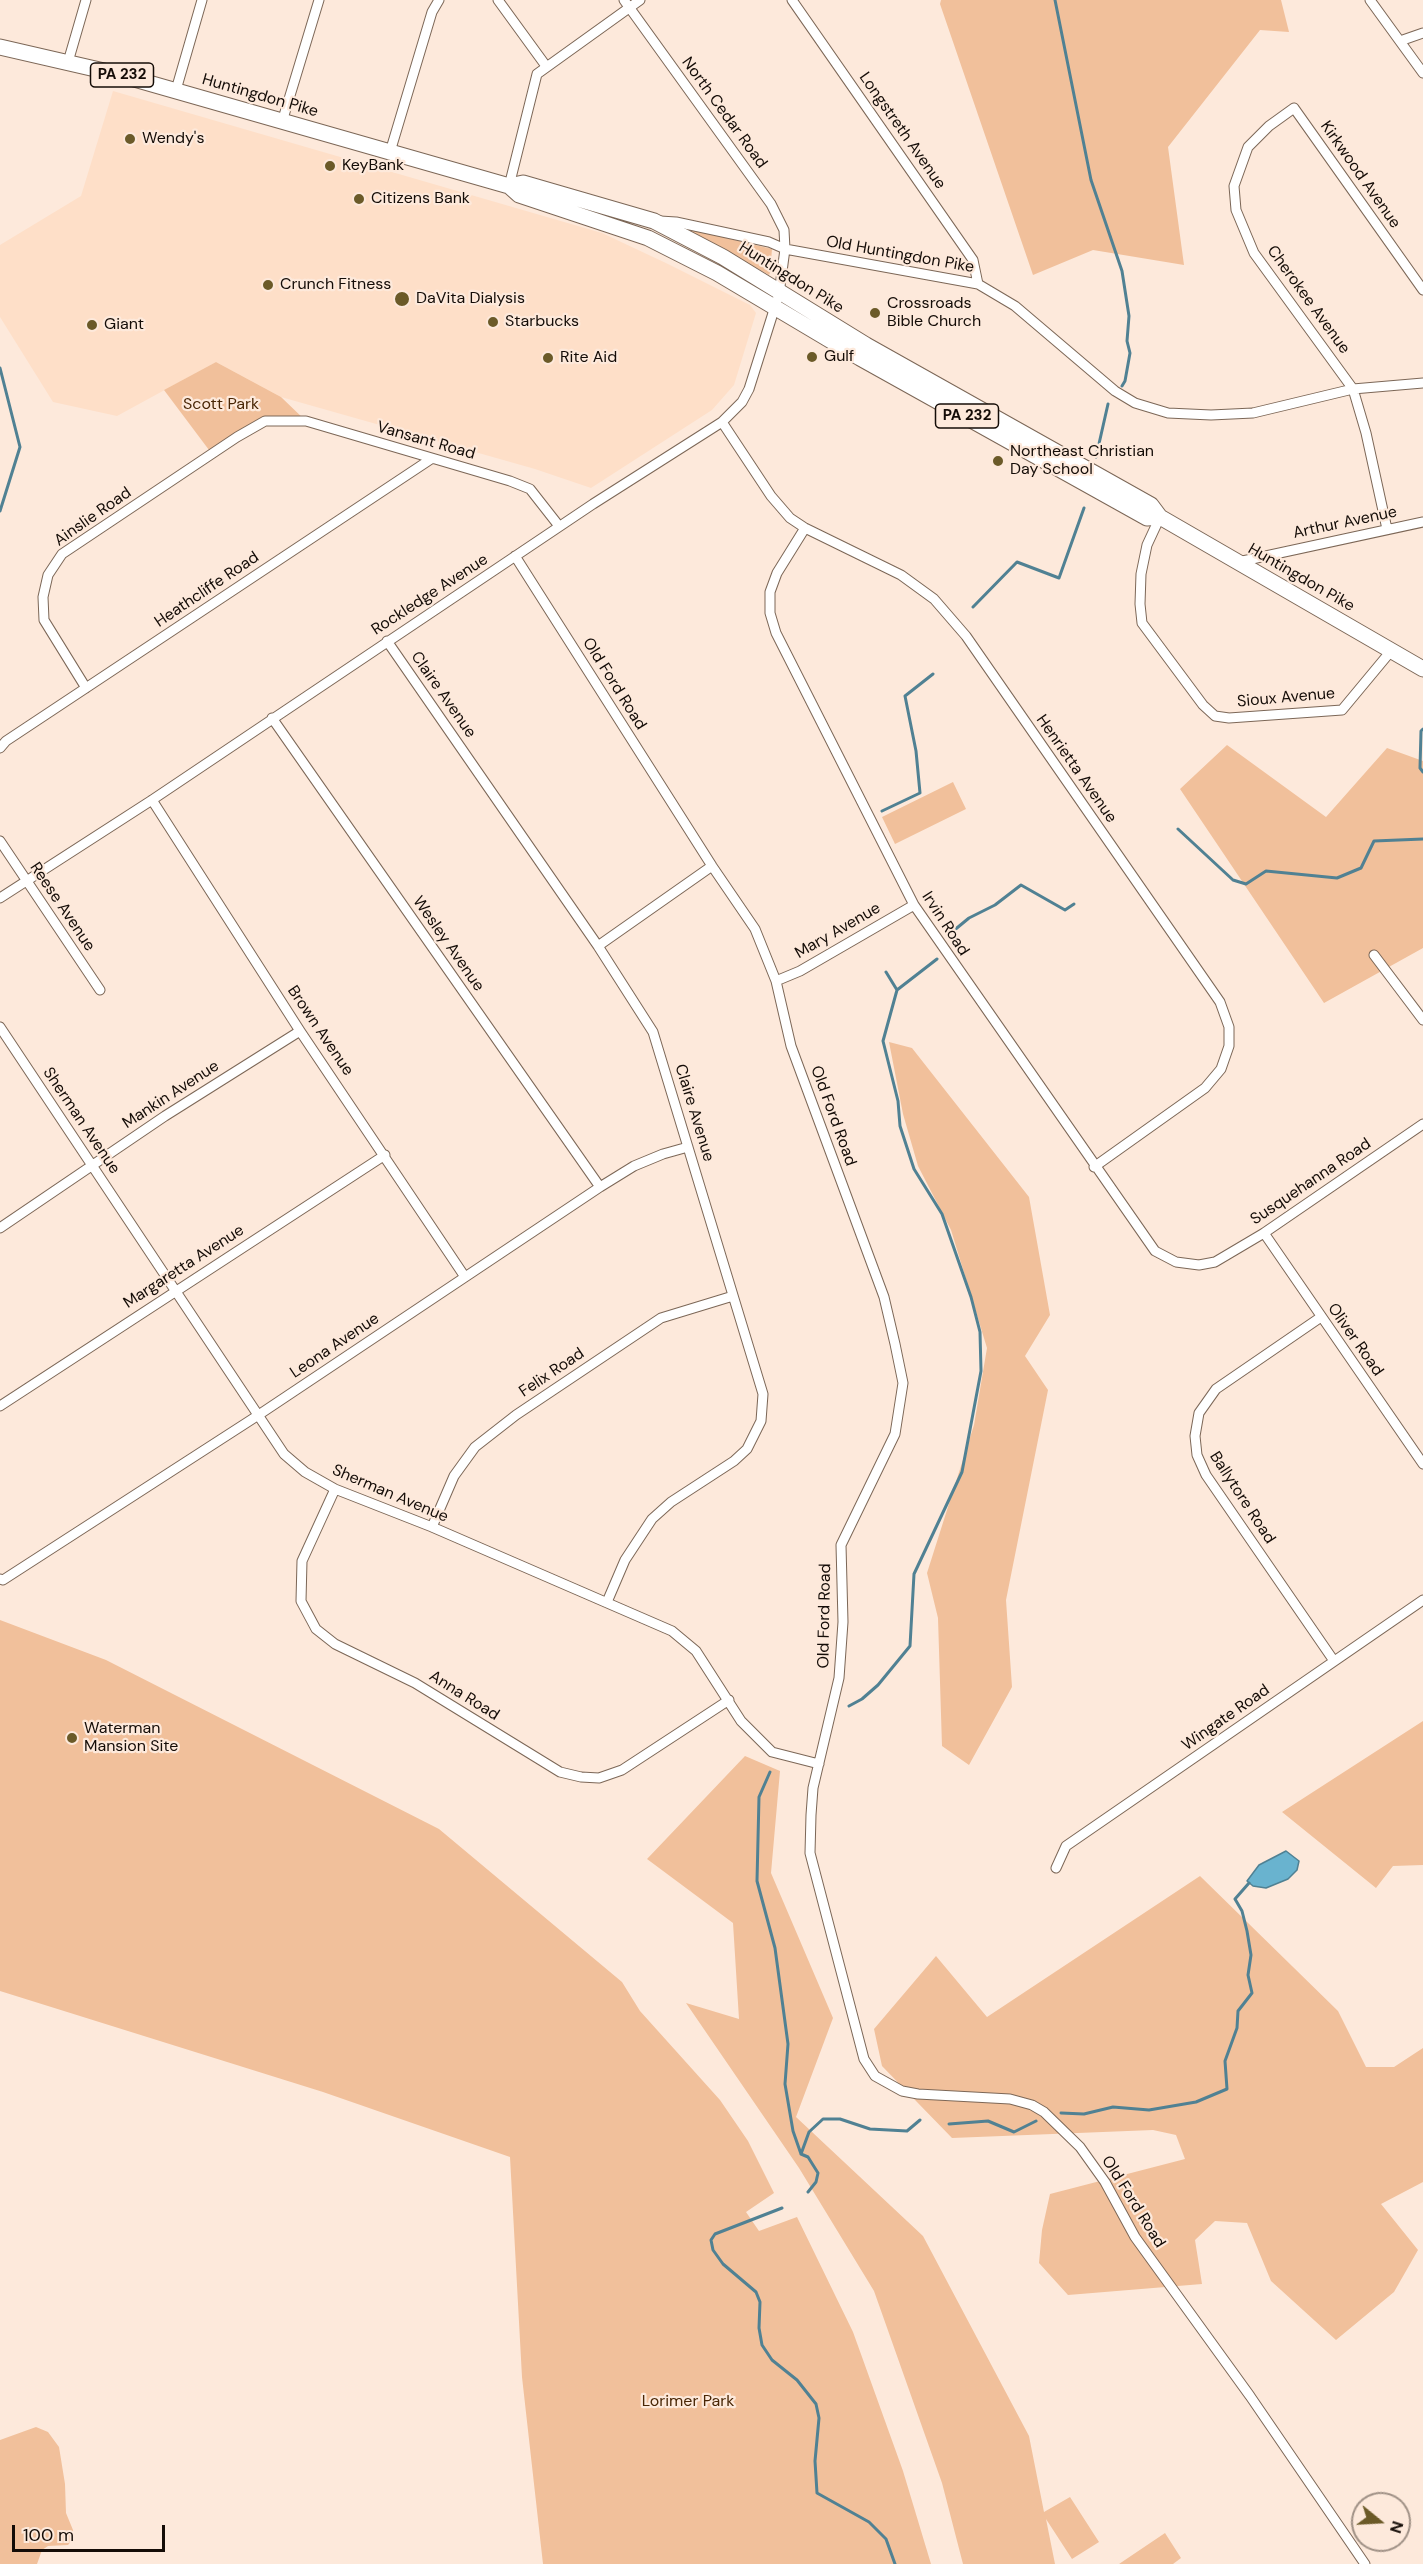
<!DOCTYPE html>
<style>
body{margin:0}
#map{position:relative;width:1423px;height:2564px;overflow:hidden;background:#fde9db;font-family:"DM Sans",sans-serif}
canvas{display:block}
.north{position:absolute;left:1351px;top:2492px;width:60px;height:60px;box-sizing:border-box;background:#fde9db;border:2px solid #a09186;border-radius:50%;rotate:108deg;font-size:16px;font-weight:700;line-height:24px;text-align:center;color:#140c07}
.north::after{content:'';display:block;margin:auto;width:21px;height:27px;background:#6b5a28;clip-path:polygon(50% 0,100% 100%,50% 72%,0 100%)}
.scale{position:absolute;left:12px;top:2525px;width:153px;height:27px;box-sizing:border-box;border:3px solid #140c07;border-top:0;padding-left:8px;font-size:18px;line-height:21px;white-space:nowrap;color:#140c07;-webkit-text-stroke:4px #fde9db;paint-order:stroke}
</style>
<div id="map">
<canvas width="1423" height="2564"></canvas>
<div class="north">N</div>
<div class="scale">100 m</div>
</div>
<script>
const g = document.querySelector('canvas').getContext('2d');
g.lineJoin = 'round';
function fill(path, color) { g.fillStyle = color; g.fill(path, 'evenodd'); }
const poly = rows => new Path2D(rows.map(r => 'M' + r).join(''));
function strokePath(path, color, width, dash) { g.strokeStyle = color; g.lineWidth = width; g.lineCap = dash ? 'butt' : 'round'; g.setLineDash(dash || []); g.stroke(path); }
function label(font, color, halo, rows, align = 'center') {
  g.font = font + ' "DM Sans",sans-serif'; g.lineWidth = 4.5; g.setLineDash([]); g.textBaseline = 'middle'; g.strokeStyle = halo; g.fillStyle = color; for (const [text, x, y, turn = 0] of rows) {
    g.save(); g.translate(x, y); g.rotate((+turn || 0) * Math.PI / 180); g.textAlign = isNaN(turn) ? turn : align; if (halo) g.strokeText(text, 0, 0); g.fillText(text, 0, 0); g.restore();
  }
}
fill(poly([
 [113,91,602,233,668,264,750,305,756,313,734,385,712,410,591,488,535,469,281,397,216,362,117,416,53,402,0,317,0,245,81,196]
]), '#fedfc8');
fill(poly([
 [941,0,1281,0,1289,32,1260,30,1168,147,1184,265,1093,250,1033,275,940,4],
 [685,228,772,249,770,273,769,275],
 [216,362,281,397,306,421,265,421,212,454,164,390],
 [1227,745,1326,817,1387,748,1423,761,1423,948,1324,1003,1180,789],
 [953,782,966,809,895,844,882,817],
 [889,1042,912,1048,1029,1197,1050,1315,1025,1356,1048,1390,1006,1600,1012,1687,969,1765,942,1746,938,1618,927,1573,974,1425,987,1348,951,1230,918,1166,903,1114],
 [0,1620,106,1660,439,1829,622,1982,640,2011,720,2100,748,2141,774,2193,746,2212,759,2231,797,2217,853,2332,903,2471,931,2564,543,2564,522,2377,510,2157,323,2092,0,1991],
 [1423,1721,1423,1865,1393,1866,1376,1888,1282,1812],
 [745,1756,780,1771,771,1873,833,2018,796,2117,923,2236,1029,2436,1044,2512,1070,2497,1099,2542,1072,2559,1046,2519,1055,2564,963,2564,942,2483,874,2291,799,2168,686,2003,739,2019,733,1923,647,1859],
 [1200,1876,1338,2011,1366,2067,1394,2067,1423,2048,1423,2182,1381,2204,1418,2250,1394,2292,1336,2340,1271,2281,1247,2223,1215,2221,1195,2240,1202,2284,1068,2295,1039,2263,1042,2230,1050,2194,1185,2159,1176,2135,1153,2130,952,2138,882,2066,874,2029,936,1956,987,2017],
 [36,2427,48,2432,59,2447,65,2484,66,2513,73,2530,73,2539,68,2545,48,2546,42,2550,37,2564,0,2564,0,2440],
 [1165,2533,1181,2558,1173,2564,1119,2564]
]), '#f1c09b');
const water = poly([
 [1286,1851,1299,1861,1297,1870,1288,1879,1266,1888,1253,1886,1247,1881,1259,1865,1286,1851]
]);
fill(water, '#69b3cf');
strokePath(water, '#508193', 1.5);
strokePath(poly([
 [1055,0,1091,180,1122,271,1129,316,1127,341,1130,353,1125,381,1122,386],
 [0,368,20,447,0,511],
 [1096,457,1108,404],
 [973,607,1017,562,1059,578,1084,508],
 [1423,729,1421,731,1420,768,1423,772],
 [882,811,920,793,916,751,905,696,933,674],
 [1178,829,1233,880,1246,884,1266,871,1337,878,1361,868,1374,841,1423,839],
 [952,932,969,918,995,905,1021,885,1065,910,1074,904],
 [886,972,897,990],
 [849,1706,862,1699,878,1685,910,1646,914,1574,962,1472,981,1371,980,1332,971,1297,942,1214,914,1169,900,1126,898,1101,883,1041,897,990,937,959],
 [770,1772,759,1797,757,1881,775,1948,788,2044,785,2084,793,2131,801,2154],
 [1061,2113,1084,2114,1113,2107,1149,2110,1196,2102,1227,2089,1225,2061,1237,2028,1238,2011,1252,1993,1248,1975,1251,1955,1247,1931,1242,1911,1235,1899,1249,1883],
 [949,2124,988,2121,1014,2132,1036,2121],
 [801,2154,809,2132,823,2119,840,2119,870,2129,907,2131,920,2120],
 [801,2154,808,2157,818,2173,816,2182,808,2192],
 [782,2208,715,2234,711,2240,713,2250,723,2264,756,2292,760,2302,759,2328,762,2345,772,2360,797,2380,816,2404,819,2418,815,2461,817,2493,869,2522,886,2539,895,2564]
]), '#508193', 3);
const minor = poly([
 [498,0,546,66],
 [792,0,973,260,978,284],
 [1370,0,1423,73],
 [1400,41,1423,33],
 [68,62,86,0],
 [176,90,202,0],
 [282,122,319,0],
 [390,152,432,12,439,0],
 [509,186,537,74,640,0],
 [660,221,676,222,769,242,785,249,978,284,1015,306,1115,391,1135,403,1168,413,1211,415,1253,413,1353,389,1423,383],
 [722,422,771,496,790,518,805,528,901,575,934,599,966,636,1220,1002,1229,1027,1229,1046,1221,1069,1205,1088,1094,1167],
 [1160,517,1147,545,1141,574,1140,604,1142,623,1203,705,1215,716,1229,718,1342,710,1391,651],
 [805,528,777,573,770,592,770,613,776,633,914,905,1155,1251,1176,1262,1199,1265,1215,1262,1264,1233,1423,1124],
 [1387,529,1366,433,1353,389,1254,253,1236,210,1234,186,1248,147,1269,126,1294,108,1423,290],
 [515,556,712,866,755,929,776,981,791,1046,884,1297,895,1344,903,1383,895,1434,841,1545,843,1622,839,1678,813,1788,811,1815,810,1853,864,2059,875,2076,902,2091,918,2094,1010,2099,1032,2105,1044,2112,1080,2147,1105,2182,1135,2237,1250,2396,1365,2564],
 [1238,562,1423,522],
 [387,641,598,946,653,1032,763,1394,761,1421,747,1449,734,1461,671,1502,652,1519,625,1560,607,1602],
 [86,688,44,620,43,597,48,575,62,554,237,437,265,421,306,421,510,481,530,489,559,526],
 [272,718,600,1187],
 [0,748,6,741,431,459],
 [152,800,300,1031,465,1277],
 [0,841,100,990],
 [0,898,152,800,593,504,722,422,742,402,749,389,779,294,785,249,784,230,771,204,624,0],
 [598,946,712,866],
 [1374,955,1423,1020],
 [776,981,800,971,914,905],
 [0,1027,284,1454,305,1472,335,1489,432,1527,672,1631,696,1651,741,1721,772,1752,819,1764],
 [0,1228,165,1116,300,1031],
 [1264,1233,1423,1464],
 [1321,1317,1216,1389,1199,1413,1195,1436,1197,1455,1206,1475,1334,1661],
 [0,1406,385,1155],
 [335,1489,302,1561,301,1601,316,1629,335,1644,415,1683,560,1772,581,1777,599,1778,622,1770,729,1700],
 [432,1527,454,1476,475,1447,516,1415,661,1318,733,1296],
 [0,1579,3,1580,257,1416,600,1187,634,1166,663,1154,688,1147],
 [1056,1868,1066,1846,1423,1600]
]);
const primary = poly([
 [0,47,117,74,509,186,523,183,654,221,723,257,866,345,1151,505,1160,517,1423,669],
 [509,186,519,195,648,238,717,273,860,358,1147,518,1160,517]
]);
strokePath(minor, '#7c6757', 11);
strokePath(primary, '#7c6757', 17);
strokePath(minor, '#fff', 9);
strokePath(primary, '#fff', 15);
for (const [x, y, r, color] of [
 [130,139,6,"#6b5a28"],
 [330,166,6,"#6b5a28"],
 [359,199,6,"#6b5a28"],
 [268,285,6,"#6b5a28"],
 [402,299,8,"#6b5a28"],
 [875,313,6,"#6b5a28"],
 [493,322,6,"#6b5a28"],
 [92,325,6,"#6b5a28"],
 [812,357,6,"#6b5a28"],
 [548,358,6,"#6b5a28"],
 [998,461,6,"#6b5a28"],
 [72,1738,6,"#6b5a28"]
]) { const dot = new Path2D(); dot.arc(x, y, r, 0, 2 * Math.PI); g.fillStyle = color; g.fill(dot); strokePath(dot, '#fde9db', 2); }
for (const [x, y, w] of [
 [122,75,63],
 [967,416,63]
]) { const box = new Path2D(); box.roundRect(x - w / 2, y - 12, w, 24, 4.5); g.fillStyle = '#fde9db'; g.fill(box); strokePath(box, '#140c07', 1.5); }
label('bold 15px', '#140c07', null, [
 ["PA 232",122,75],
 ["PA 232",967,416]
]);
label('16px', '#140c07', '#fde9db', [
 ["Huntingdon Pike",260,96,16],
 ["North Cedar Road",724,113,54],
 ["Longstreth Avenue",902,131,55],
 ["Kirkwood Avenue",1360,175,55],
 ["Old Huntingdon Pike",900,255,10],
 ["Huntingdon Pike",791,278,32],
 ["Cherokee Avenue",1308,300,54],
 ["Vansant Road",426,441,16],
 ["Ainslie Road",93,517,-35],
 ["Arthur Avenue",1345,523,-12],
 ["Huntingdon Pike",1301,578,30],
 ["Heathcliffe Road",207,590,-34],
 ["Rockledge Avenue",430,595,-33],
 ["Old Ford Road",614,684,58],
 ["Claire Avenue",443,695,55],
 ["Sioux Avenue",1286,698,-5],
 ["Henrietta Avenue",1076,769,55],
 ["Reese Avenue",62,907,56],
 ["Irvin Road",945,924,57],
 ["Mary Avenue",838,931,-30],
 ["Wesley Avenue",448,944,55],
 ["Brown Avenue",320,1031,56],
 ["Mankin Avenue",171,1095,-33],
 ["Claire Avenue",694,1113,73],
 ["Old Ford Road",833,1116,70],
 ["Sherman Avenue",81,1121,56],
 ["Susquehanna Road",1311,1182,-34],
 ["Margaretta Avenue",184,1267,-33],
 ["Oliver Road",1355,1340,55],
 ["Leona Avenue",335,1346,-34],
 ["Felix Road",552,1373,-34],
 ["Sherman Avenue",390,1494,23],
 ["Ballytore Road",1242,1498,57],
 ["Old Ford Road",825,1616,-89],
 ["Anna Road",464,1696,32],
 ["Wingate Road",1226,1718,-35],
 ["Old Ford Road",1133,2202,58]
]);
label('16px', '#140c07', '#fde9db', [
 ["Wendy's",142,139],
 ["KeyBank",342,166],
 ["Citizens Bank",371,199],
 ["Crunch Fitness",280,285],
 ["DaVita Dialysis",416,299],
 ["Crossroads",887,304],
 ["Bible Church",887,322],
 ["Starbucks",505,322],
 ["Giant",104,325],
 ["Gulf",824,357],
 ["Rite Aid",560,358],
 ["Northeast Christian",1010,452],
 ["Day School",1010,470],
 ["Waterman",84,1729],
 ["Mansion Site",84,1747]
], 'left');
label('16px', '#492605', '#fde9db', [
 ["Scott Park",221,405],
 ["Lorimer Park",688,2402]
]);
</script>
